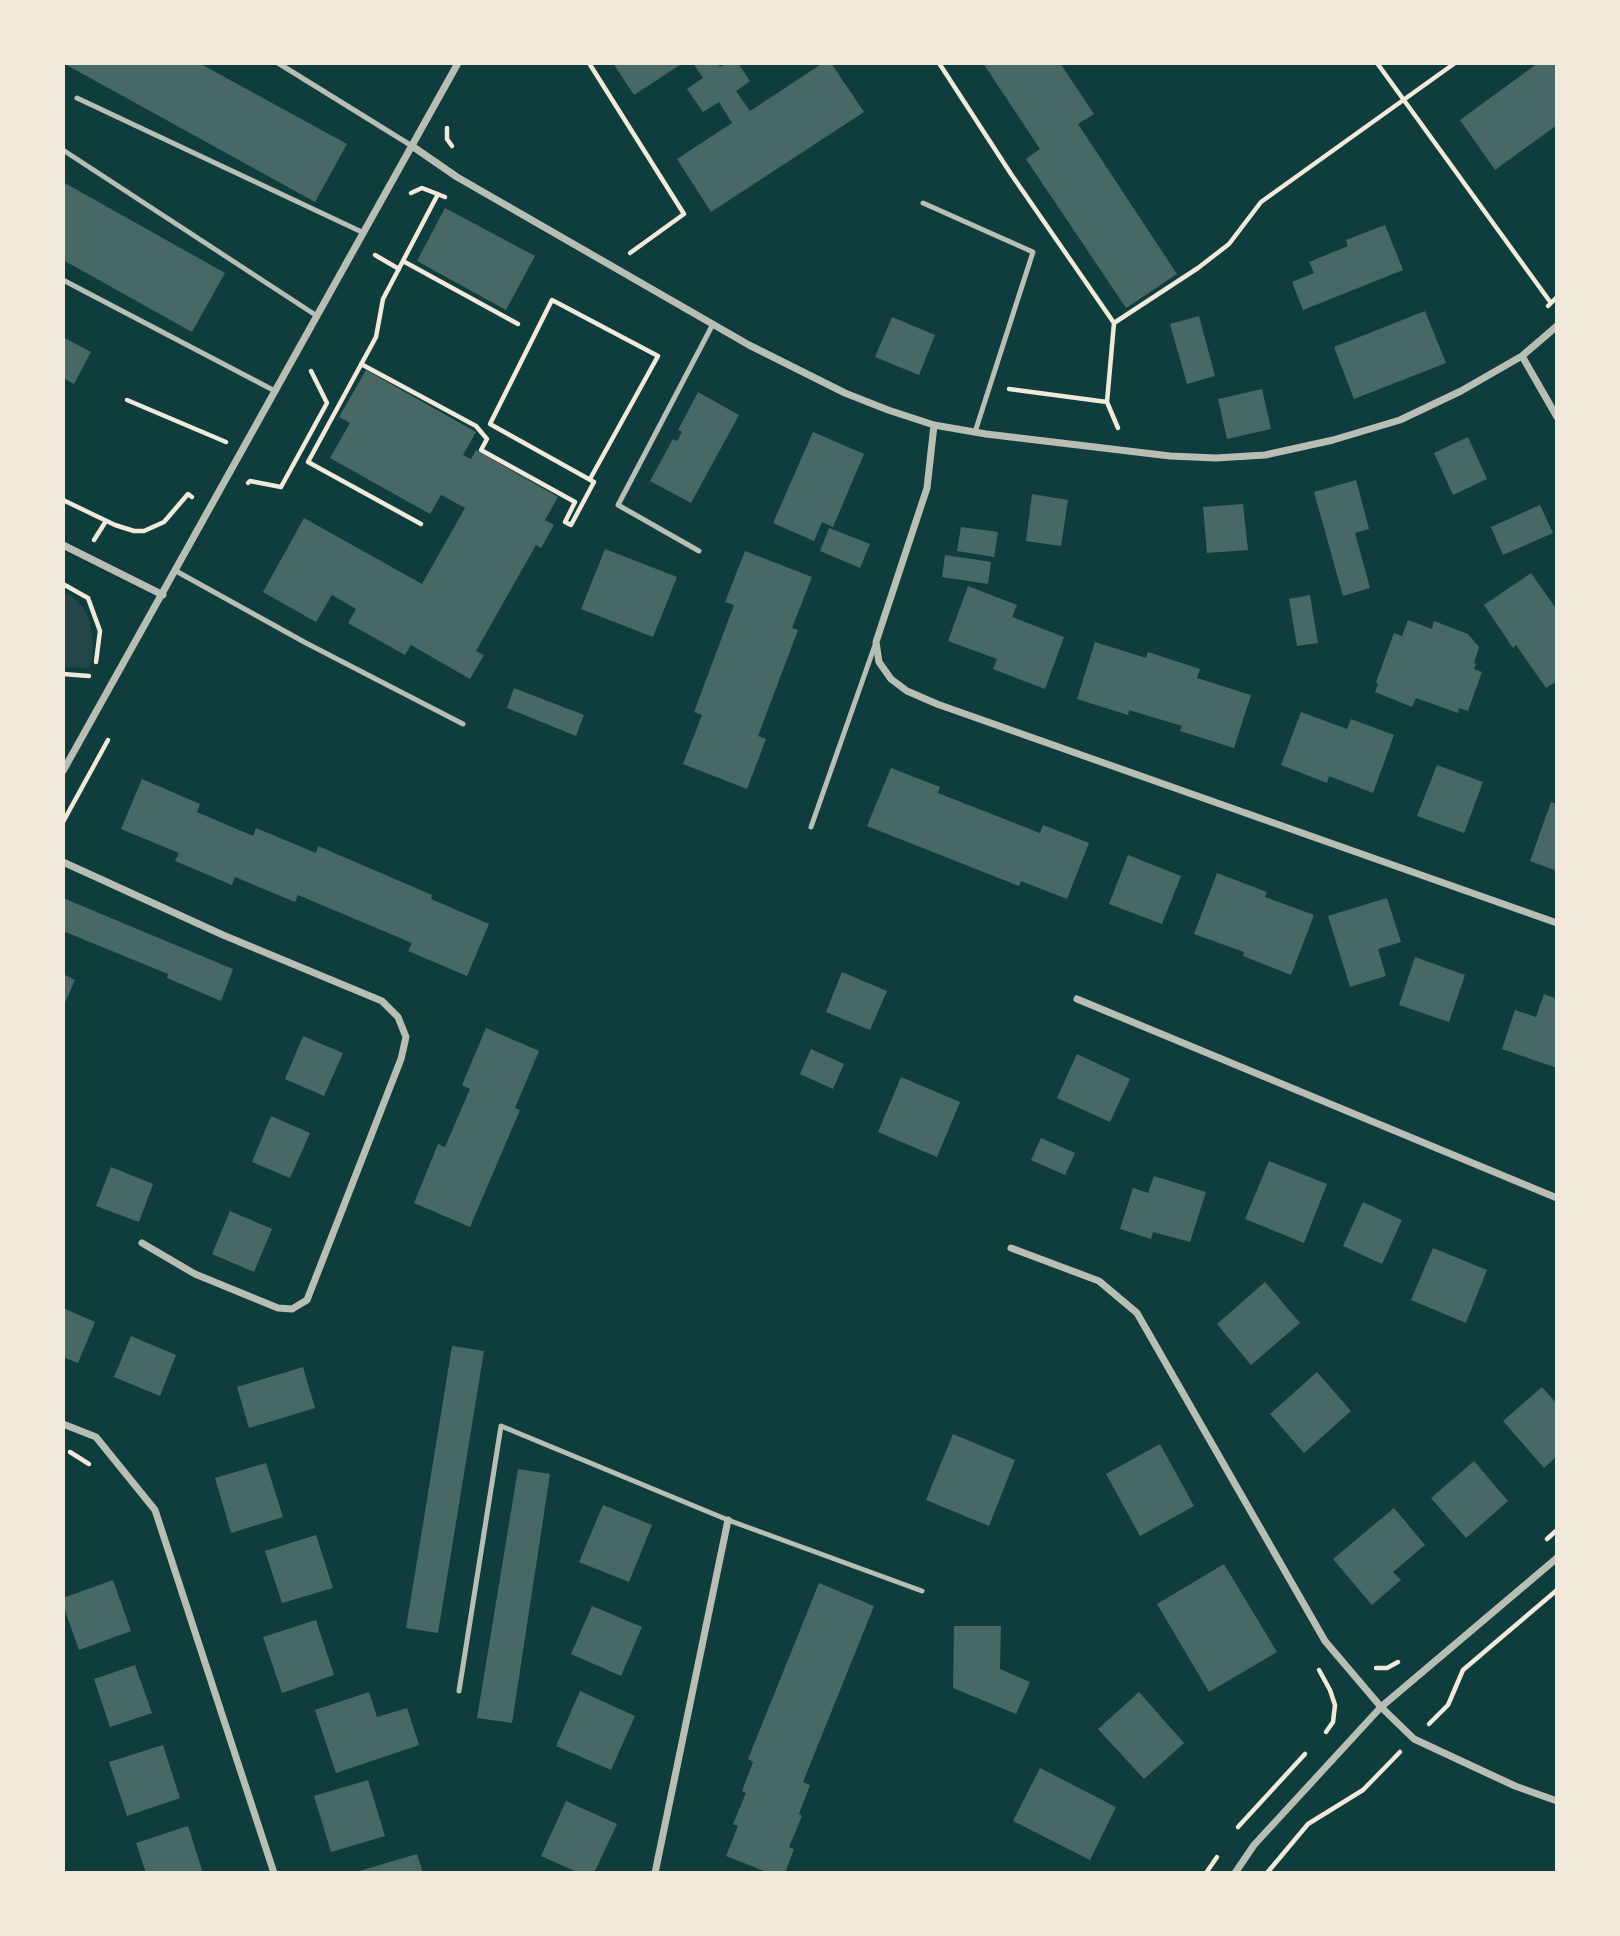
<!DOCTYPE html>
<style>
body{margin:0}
#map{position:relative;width:1620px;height:1936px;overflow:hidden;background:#0f3d3e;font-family:Karla,sans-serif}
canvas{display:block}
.frame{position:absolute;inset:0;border:65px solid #f1e9da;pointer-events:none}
</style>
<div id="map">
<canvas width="1620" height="1936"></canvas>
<div class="frame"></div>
</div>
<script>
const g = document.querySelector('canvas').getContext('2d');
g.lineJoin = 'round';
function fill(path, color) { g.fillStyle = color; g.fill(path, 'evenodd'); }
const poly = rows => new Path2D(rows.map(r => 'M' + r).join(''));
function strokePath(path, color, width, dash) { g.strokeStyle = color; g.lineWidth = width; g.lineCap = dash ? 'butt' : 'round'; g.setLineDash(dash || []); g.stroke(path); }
fill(poly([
 [63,592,73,597,84,609,90,623,93,642,92,662,88,668,63,667]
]), '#244646');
fill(poly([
 [63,63,199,63,347,144,315,202],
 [613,63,683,63,634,95],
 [693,63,718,63,720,67,726,63,738,63,750,81,736,91,750,111,823,63,831,63,864,112,711,212,677,159,732,123,719,102,703,112,687,89,703,78],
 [983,63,1060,63,1094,114,1078,124,1177,274,1126,308,1026,159,1040,149],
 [1538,63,1557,63,1557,125,1495,170,1460,120],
 [63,182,225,273,192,332,63,260],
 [445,208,535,256,506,310,417,261],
 [1385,225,1403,270,1303,310,1292,282,1314,273,1309,262,1348,246,1346,240],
 [1425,311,1446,363,1354,399,1334,347],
 [1199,316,1215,376,1187,384,1170,324],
 [892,317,935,335,919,375,875,357],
 [63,337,91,352,74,384,63,378],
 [366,370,476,432,463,455,471,459,476,450,558,497,545,520,554,525,541,548,536,545,476,651,484,655,470,679,411,645,405,655,348,623,356,609,332,595,316,622,263,592,304,518,422,584,465,508,441,495,430,514,330,458,350,423,339,417],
 [1262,389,1271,429,1227,439,1218,399],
 [698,392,739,415,691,503,650,481,673,439,677,441,682,432,678,430],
 [813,432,864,454,833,527,822,522,814,541,773,523],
 [1468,437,1487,479,1453,495,1434,453],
 [1356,480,1369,529,1355,533,1370,588,1343,596,1314,492],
 [1032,494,1068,500,1061,546,1026,541],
 [1243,504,1248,550,1207,553,1203,507],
 [1540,505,1553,533,1503,555,1491,527],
 [961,527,998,532,994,557,957,551],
 [829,528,870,544,860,568,820,551],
 [605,549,677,577,653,637,581,609],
 [745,551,812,577,792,628,798,630,758,736,766,739,747,789,683,764,702,715,694,712,734,605,725,602],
 [945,555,991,562,988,584,942,577],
 [1531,573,1557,610,1557,681,1546,688,1516,645,1513,648,1484,605],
 [968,586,1017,605,1012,617,1064,637,1045,689,993,669,997,659,948,641],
 [1310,595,1318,643,1297,646,1289,599],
 [1408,620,1432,629,1434,621,1468,634,1479,647,1474,663,1476,664,1474,669,1482,672,1468,711,1459,708,1458,713,1416,698,1412,707,1375,692,1378,684,1376,682,1394,633,1402,636],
 [1095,642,1146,658,1148,652,1200,669,1197,678,1251,695,1234,748,1180,731,1182,726,1129,710,1128,715,1077,699],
 [514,688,584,715,576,736,507,708],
 [1301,712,1347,729,1351,719,1394,735,1373,793,1329,776,1327,783,1281,765],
 [1437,765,1483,782,1464,833,1417,816],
 [891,768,940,787,938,793,1040,833,1043,825,1089,843,1067,899,1021,881,1019,886,867,826],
 [142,779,200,804,197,812,253,836,256,828,316,853,318,846,432,895,431,899,489,924,467,976,408,951,412,943,298,895,295,902,235,877,232,885,175,861,179,853,121,829],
 [1551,802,1557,804,1557,871,1530,861],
 [1128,855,1181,876,1162,924,1109,904],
 [1217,873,1267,892,1265,897,1314,915,1291,975,1243,956,1244,952,1194,934],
 [63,898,233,969,221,1001,167,978,168,974,63,931],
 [1387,898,1401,942,1378,949,1386,976,1350,987,1328,916],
 [1415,957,1465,975,1449,1022,1399,1005],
 [842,972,887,991,870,1030,826,1012],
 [63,974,75,980,63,1007],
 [1544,994,1557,999,1557,1068,1502,1049,1515,1010,1536,1017],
 [486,1028,539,1051,515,1108,520,1110,470,1227,414,1203,438,1144,445,1147,470,1089,462,1085],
 [303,1036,343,1053,324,1096,285,1079],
 [811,1049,844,1064,833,1089,800,1074],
 [1077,1054,1130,1079,1110,1122,1057,1098],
 [901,1077,960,1102,937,1157,878,1132],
 [271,1116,310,1133,290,1178,252,1162],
 [1041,1138,1075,1153,1065,1175,1031,1160],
 [1269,1161,1327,1184,1304,1243,1245,1219],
 [111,1167,153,1184,139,1222,96,1206],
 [1154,1176,1206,1192,1190,1242,1153,1232,1151,1239,1120,1229,1133,1188,1148,1193],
 [1363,1202,1402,1220,1382,1264,1343,1246],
 [230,1211,272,1229,254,1272,212,1254],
 [1433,1248,1487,1270,1466,1323,1411,1300],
 [1265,1282,1300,1323,1251,1365,1217,1324],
 [63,1308,95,1322,78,1363,63,1357],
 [131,1336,176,1355,160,1396,114,1377],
 [452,1346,484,1351,438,1633,406,1628],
 [303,1367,315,1408,249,1428,237,1387],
 [1317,1372,1351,1411,1304,1453,1270,1414],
 [1542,1387,1557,1404,1557,1456,1544,1468,1503,1421],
 [953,1434,1015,1460,989,1526,926,1500],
 [1160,1444,1194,1506,1140,1536,1106,1474],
 [1474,1461,1508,1501,1466,1538,1431,1498],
 [266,1463,283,1517,231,1533,215,1478],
 [518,1469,550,1474,512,1723,477,1718],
 [603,1505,652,1525,629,1582,579,1562],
 [1394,1508,1425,1545,1393,1572,1401,1580,1372,1605,1333,1559],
 [316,1535,333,1588,282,1603,265,1551],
 [1224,1564,1277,1652,1209,1692,1157,1604],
 [113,1580,131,1631,79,1650,63,1605,63,1598],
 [819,1583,874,1606,803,1782,810,1785,799,1814,802,1816,789,1847,794,1849,785,1873,769,1873,726,1856,738,1826,733,1824,746,1793,742,1791,753,1762,748,1759],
 [592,1606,642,1627,621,1676,571,1654],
 [316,1620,334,1675,282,1693,263,1637],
 [954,1626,1001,1626,1000,1669,1030,1682,1016,1714,953,1688],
 [135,1665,152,1713,110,1727,94,1679],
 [580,1691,635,1716,611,1770,556,1746],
 [369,1692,377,1717,407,1708,419,1745,336,1773,315,1710],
 [1139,1692,1184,1743,1144,1779,1098,1729],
 [163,1745,180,1798,127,1816,109,1762],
 [1040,1768,1116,1807,1090,1860,1013,1821],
 [368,1780,385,1836,331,1852,314,1796],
 [566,1801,617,1824,594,1873,579,1873,541,1856],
 [188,1826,203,1873,146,1873,136,1843],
 [417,1854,423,1873,356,1873,356,1872]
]), '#486865');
strokePath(poly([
 [589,63,684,214,630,253],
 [939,63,1011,174,1114,323,1107,402],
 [1377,63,1551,303],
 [447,128,447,139,452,146],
 [411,193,422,188,445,197],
 [375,255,399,269],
 [403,261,518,324],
 [1548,306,1557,297],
 [1114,323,1198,268,1229,244,1261,202,1455,63],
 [361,364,476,426,487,439,481,450,575,502,565,522,571,525,594,482,490,424,552,300,658,356,590,479],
 [1009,389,1107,402,1118,428],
 [127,400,226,442],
 [248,483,250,481,281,487,327,403,311,371],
 [63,500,115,525,134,531,144,531,164,522,188,494,192,497],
 [421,524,308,462,376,337,383,299,438,194],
 [94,540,106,521],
 [63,584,88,598,100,631,96,662],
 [63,674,89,676],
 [63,822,108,740],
 [70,1452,89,1464],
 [1547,1539,1557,1530],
 [1376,1668,1387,1668,1398,1662],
 [1319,1670,1330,1690,1335,1705,1333,1722,1326,1732],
 [1429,1724,1448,1705,1463,1670,1557,1590],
 [1238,1827,1305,1754],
 [1206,1873,1217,1857],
 [1267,1873,1308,1824,1363,1790,1400,1752]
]), '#f1e9da', 4.5);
strokePath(poly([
 [278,63,412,146],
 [77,98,364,233],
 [63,150,317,316],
 [923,203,1033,252,975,432],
 [63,280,275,391],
 [699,551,618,505,713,324],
 [176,571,306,643,463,724],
 [811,827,875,645],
 [459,1691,501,1426,728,1520,922,1591]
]), '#b8beb3', 5);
strokePath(poly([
 [412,146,457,177,749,345,845,393,888,410,934,425,986,434,1170,456,1216,458,1265,455,1333,440,1400,420,1461,391,1522,356,1557,326],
 [1522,356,1557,417],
 [934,425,927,488,876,642,879,662,891,679,907,691,937,704,1557,923],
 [63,545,163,595],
 [63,771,458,63],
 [63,862,223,935,382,1001,398,1017,406,1037,401,1059,307,1300,292,1309,278,1308,195,1274,142,1243],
 [1077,999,1557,1198],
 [1011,1248,1099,1281,1137,1313,1325,1641,1381,1707,1414,1739,1515,1786,1557,1801],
 [63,1424,96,1437,155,1510,274,1873],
 [655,1873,728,1520],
 [1235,1873,1254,1845,1381,1707,1557,1558]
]), '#b8beb3', 7);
</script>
